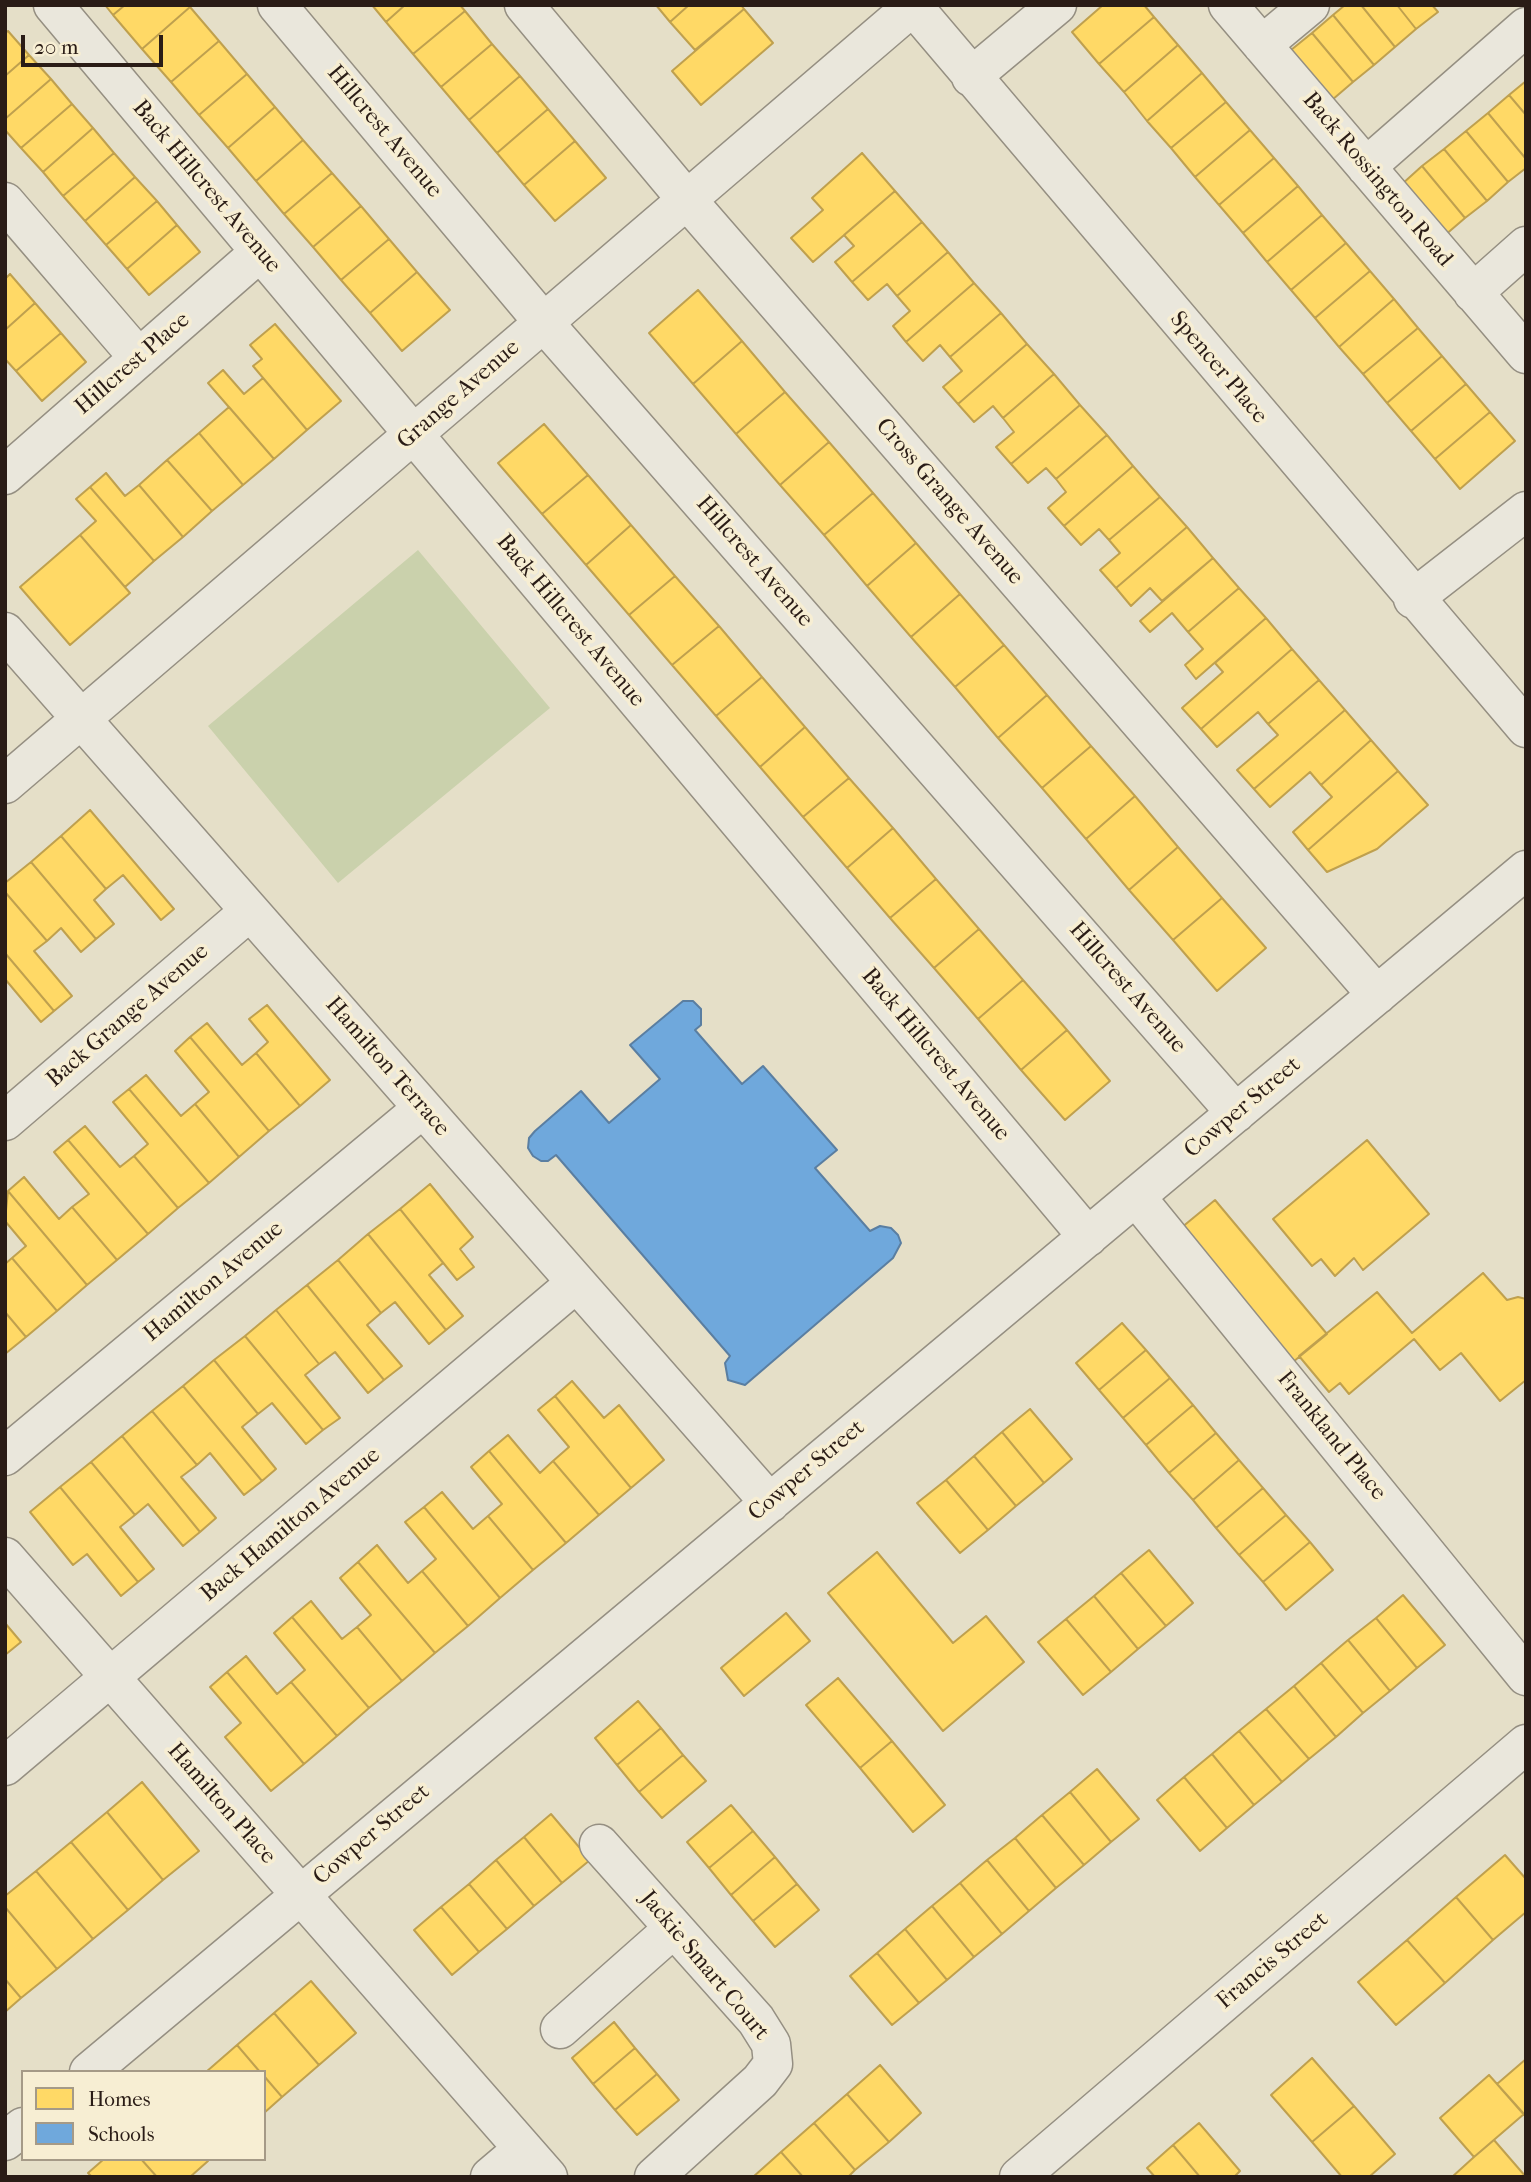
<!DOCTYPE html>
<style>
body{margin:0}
#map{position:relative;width:1531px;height:2182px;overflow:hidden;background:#e5dfc8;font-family:"IM FELL French Canon",serif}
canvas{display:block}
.frame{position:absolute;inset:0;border:7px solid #2a1c16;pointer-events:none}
.legend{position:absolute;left:21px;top:2070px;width:245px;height:91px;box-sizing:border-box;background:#f7eed3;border:2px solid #a59a87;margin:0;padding:9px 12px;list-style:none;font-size:21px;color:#2a1c16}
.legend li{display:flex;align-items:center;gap:14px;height:35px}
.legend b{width:35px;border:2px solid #a59a87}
.scale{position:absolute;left:21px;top:35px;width:142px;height:32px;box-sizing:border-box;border:4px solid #2a1c16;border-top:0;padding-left:9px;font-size:21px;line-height:24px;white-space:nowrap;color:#2a1c16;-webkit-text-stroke:5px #f7eed3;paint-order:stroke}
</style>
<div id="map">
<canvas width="1531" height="2182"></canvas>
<div class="frame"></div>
<ul class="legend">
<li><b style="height:19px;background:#ffd966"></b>Homes</li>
<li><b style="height:19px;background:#6fa8dc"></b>Schools</li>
</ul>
<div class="scale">20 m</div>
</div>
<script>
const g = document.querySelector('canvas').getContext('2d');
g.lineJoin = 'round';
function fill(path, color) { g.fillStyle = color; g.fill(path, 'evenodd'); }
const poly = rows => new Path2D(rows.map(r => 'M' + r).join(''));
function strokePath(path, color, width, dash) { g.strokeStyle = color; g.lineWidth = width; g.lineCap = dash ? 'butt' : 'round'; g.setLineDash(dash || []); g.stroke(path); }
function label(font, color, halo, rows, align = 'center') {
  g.font = font + ' "IM FELL French Canon",serif'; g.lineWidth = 7; g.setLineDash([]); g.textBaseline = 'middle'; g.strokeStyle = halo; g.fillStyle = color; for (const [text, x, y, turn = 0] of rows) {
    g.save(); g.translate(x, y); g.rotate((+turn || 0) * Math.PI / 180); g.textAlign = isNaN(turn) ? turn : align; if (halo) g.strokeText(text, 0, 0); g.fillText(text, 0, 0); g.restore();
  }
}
fill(poly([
 [418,550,550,708,338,883,208,726]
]), '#cad1ac');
const homes = poly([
 [105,5,125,5,113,15,105,5],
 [125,5,188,5,190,7,142,49,113,15,125,5],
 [372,5,405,5,386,22,372,5],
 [405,5,460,5,465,11,413,54,386,22,405,5],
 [656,5,689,5,670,22,656,5],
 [689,5,741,5,744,9,695,50,670,22,689,5],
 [1103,5,1144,5,1154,17,1099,64,1072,32,1103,5],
 [1345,5,1361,5,1395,47,1374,65,1333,15,1345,5],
 [1361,5,1397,5,1416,29,1395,47,1361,5],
 [1397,5,1432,5,1438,12,1416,29,1397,5],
 [190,7,219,41,171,82,142,49,190,7],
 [744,9,773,43,701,105,672,71,744,9],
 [465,11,492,44,441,87,413,54,465,11],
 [1333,15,1374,65,1353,82,1312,33,1333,15],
 [1154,17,1178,45,1124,92,1099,64,1154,17],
 [8,31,29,55,5,76,5,33,8,31],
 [1312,33,1353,82,1332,100,1291,50,1312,33],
 [219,41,247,74,199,115,171,82,219,41],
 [492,44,520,76,469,120,441,87,492,44],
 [1178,45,1202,73,1147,121,1124,92,1178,45],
 [29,55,51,79,5,119,5,76,29,55],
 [1202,73,1226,102,1171,148,1147,121,1202,73],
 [247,74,275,107,228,148,199,115,247,74],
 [520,76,548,109,497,153,469,120,520,76],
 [51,79,72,104,21,148,5,130,5,119,51,79],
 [1526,81,1526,115,1509,95,1526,81],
 [1509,95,1526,115,1526,159,1488,113,1509,95],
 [1226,102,1250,130,1195,177,1171,148,1226,102],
 [72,104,93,128,43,172,21,148,72,104],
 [275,107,303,140,256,181,228,148,275,107],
 [548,109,575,141,524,185,497,153,548,109],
 [1488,113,1526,159,1526,168,1508,182,1466,131,1488,113],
 [93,128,114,153,63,196,43,172,93,128],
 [1250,130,1274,158,1219,205,1195,177,1250,130],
 [1466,131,1508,182,1487,201,1444,149,1466,131],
 [303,140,332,173,284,214,256,181,303,140],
 [575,141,606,178,555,221,524,185,575,141],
 [1444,149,1487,201,1465,218,1422,166,1444,149],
 [114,153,135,177,85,221,63,196,114,153],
 [862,153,895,191,813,262,791,238,823,210,812,198,862,153],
 [1274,158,1298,186,1243,233,1219,205,1274,158],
 [1422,166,1465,218,1444,236,1401,185,1422,166],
 [332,173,361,206,313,247,284,214,332,173],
 [135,177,157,201,106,245,85,221,135,177],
 [1298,186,1322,215,1267,262,1243,233,1298,186],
 [895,191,922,222,852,282,835,262,854,246,844,235,895,191],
 [157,201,177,225,127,269,106,245,157,201],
 [361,206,389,239,341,280,313,247,361,206],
 [1322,215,1346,243,1291,290,1267,262,1322,215],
 [922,222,948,252,897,296,887,284,868,300,852,282,922,222],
 [177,225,200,252,149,295,127,269,177,225],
 [389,239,417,272,370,313,341,280,389,239],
 [1346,243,1370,271,1315,318,1291,290,1346,243],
 [948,252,974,283,906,342,893,326,910,311,897,296,948,252],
 [1370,271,1394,299,1339,347,1315,318,1370,271],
 [417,272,450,310,402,351,370,313,417,272],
 [10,274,35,303,5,330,5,279,10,274],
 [974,283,1001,313,950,357,940,345,923,361,906,342,974,283],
 [698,290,742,341,693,384,649,333,698,290],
 [1394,299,1418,328,1363,374,1339,347,1394,299],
 [35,303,61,333,16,371,5,359,5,330,35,303],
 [1001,313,1027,344,958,404,943,387,962,371,950,357,1001,313],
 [275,324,341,401,307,430,253,366,262,359,250,345,275,324],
 [1418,328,1442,356,1387,403,1363,374,1418,328],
 [61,333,86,362,42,401,16,371,61,333],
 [742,341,785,392,736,434,693,384,742,341],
 [1027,344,1054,374,1003,418,993,406,974,422,958,404,1027,344],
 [1442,356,1466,384,1411,431,1387,403,1442,356],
 [223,370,244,394,263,378,307,430,274,459,208,383,223,370],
 [1054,374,1080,405,1011,464,996,447,1014,432,1003,418,1054,374],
 [1466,384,1490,412,1435,459,1411,431,1466,384],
 [785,392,829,442,780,485,736,434,785,392],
 [1080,405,1107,435,1056,479,1046,468,1028,483,1011,464,1080,405],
 [229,407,274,459,243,485,199,433,229,407],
 [1490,412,1515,441,1460,489,1435,459,1490,412],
 [544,424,588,475,542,514,498,463,544,424],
 [199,433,243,485,212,511,167,460,199,433],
 [1107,435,1133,466,1064,526,1048,508,1066,492,1056,479,1107,435],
 [829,442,873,493,824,535,780,485,829,442],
 [167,460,212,511,183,537,139,485,167,460],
 [1133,466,1160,497,1109,540,1099,529,1081,545,1064,526,1133,466],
 [106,473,125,496,139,485,183,537,154,561,90,487,106,473],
 [588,475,631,525,586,565,542,514,588,475],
 [90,487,154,561,125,587,80,535,96,521,76,499,90,487],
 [873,493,916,543,867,586,824,535,873,493],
 [1160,497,1187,527,1116,588,1100,570,1120,553,1109,540,1160,497],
 [631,525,675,576,629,615,586,565,631,525],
 [1187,527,1213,558,1162,601,1150,588,1131,606,1116,588,1187,527],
 [80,535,130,593,70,645,20,587,80,535],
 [916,543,960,594,911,637,867,586,916,543],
 [1213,558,1239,588,1188,632,1172,613,1150,632,1140,621,1213,558],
 [675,576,719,626,672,665,629,615,675,576],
 [1239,588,1266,618,1196,679,1185,665,1203,649,1188,632,1239,588],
 [960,594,1004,645,955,687,911,637,960,594],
 [1266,618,1292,649,1201,729,1182,708,1223,672,1215,663,1266,618],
 [719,626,762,677,716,716,672,665,719,626],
 [1004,645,1047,695,998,738,955,687,1004,645],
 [1292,649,1319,680,1268,724,1258,712,1217,747,1201,729,1292,649],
 [762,677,805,727,760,767,716,716,762,677],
 [1319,680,1345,710,1254,789,1237,770,1278,735,1268,724,1319,680],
 [1047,695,1091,746,1042,788,998,738,1047,695],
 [1345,710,1371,740,1321,785,1310,772,1270,807,1254,789,1345,710],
 [805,727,849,778,803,817,760,767,805,727],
 [1371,740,1398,771,1308,850,1293,832,1332,797,1321,785,1371,740],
 [1091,746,1135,796,1086,839,1042,788,1091,746],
 [1398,771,1428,805,1377,849,1327,872,1308,850,1398,771],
 [849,778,893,828,847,868,803,817,849,778],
 [1135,796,1178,847,1129,890,1086,839,1135,796],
 [90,810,174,909,161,920,123,875,106,889,61,836,90,810],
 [893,828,936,879,890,918,847,868,893,828],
 [61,836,106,889,94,900,114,924,96,939,31,862,61,836],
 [1178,847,1222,898,1173,940,1129,890,1178,847],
 [31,862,96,939,81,952,61,928,47,941,5,892,5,883,31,862],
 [936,879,979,929,934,968,890,918,936,879],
 [5,892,47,941,34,951,72,996,54,1011,5,953,5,892],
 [1222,898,1266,948,1217,991,1173,940,1222,898],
 [979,929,1023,980,978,1019,934,968,979,929],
 [5,953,54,1011,41,1022,5,979,5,953],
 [1023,980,1067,1030,1021,1070,978,1019,1023,980],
 [267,1005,330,1080,300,1106,256,1053,268,1042,249,1019,267,1005],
 [207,1023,242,1065,256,1053,300,1106,269,1131,190,1037,207,1023],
 [1067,1030,1110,1081,1065,1120,1021,1070,1067,1030],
 [190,1037,269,1131,239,1157,195,1104,209,1092,175,1051,190,1037],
 [146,1075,181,1116,195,1104,239,1157,209,1183,129,1089,146,1075],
 [129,1089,209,1183,178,1208,134,1156,148,1144,113,1102,129,1089],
 [85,1126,120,1167,134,1156,178,1208,148,1234,68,1140,85,1126],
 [68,1140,148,1234,117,1260,72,1207,89,1194,54,1152,68,1140],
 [1367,1140,1429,1214,1363,1270,1354,1258,1335,1276,1321,1259,1312,1266,1273,1219,1367,1140],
 [24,1177,59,1219,72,1207,117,1260,87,1285,8,1191,24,1177],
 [430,1184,473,1237,460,1249,474,1267,457,1280,400,1209,430,1184],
 [8,1191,87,1285,57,1311,12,1258,26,1246,5,1221,8,1191],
 [1215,1200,1327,1334,1293,1362,1181,1228,1215,1200],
 [400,1209,443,1263,429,1275,463,1316,446,1330,368,1234,400,1209],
 [368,1234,446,1330,429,1344,395,1302,381,1313,338,1260,368,1234],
 [12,1258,57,1311,26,1337,5,1312,5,1264,12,1258],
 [338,1260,381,1313,367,1325,402,1366,384,1380,307,1285,338,1260],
 [1483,1273,1507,1300,1518,1297,1526,1299,1526,1380,1500,1401,1461,1353,1440,1370,1414,1339,1349,1394,1340,1383,1329,1392,1299,1356,1377,1292,1412,1333,1483,1273],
 [307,1285,384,1380,368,1393,335,1352,319,1364,276,1310,307,1285],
 [276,1310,319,1364,305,1375,340,1418,323,1430,245,1336,276,1310],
 [5,1312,26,1337,5,1354,5,1312],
 [1122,1323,1146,1350,1099,1390,1076,1363,1122,1323],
 [245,1336,323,1430,306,1444,272,1403,258,1414,214,1360,245,1336],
 [1146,1350,1170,1378,1123,1418,1099,1390,1146,1350],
 [214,1360,258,1414,242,1427,276,1469,262,1481,183,1386,214,1360],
 [1170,1378,1193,1405,1146,1445,1123,1418,1170,1378],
 [572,1381,604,1418,619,1405,664,1460,631,1488,555,1396,572,1381],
 [183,1386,262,1481,244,1495,210,1453,197,1465,152,1411,183,1386],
 [555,1396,631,1488,599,1515,553,1461,569,1447,538,1410,555,1396],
 [1193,1405,1216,1433,1169,1473,1146,1445,1193,1405],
 [1030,1409,1072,1459,1044,1483,1002,1432,1030,1409],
 [152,1411,197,1465,181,1477,216,1518,200,1532,122,1436,152,1411],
 [1002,1432,1044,1483,1016,1506,974,1456,1002,1432],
 [1216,1433,1239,1460,1193,1500,1169,1473,1216,1433],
 [508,1435,540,1473,553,1461,599,1515,566,1543,489,1451,508,1435],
 [122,1436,200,1532,183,1546,148,1504,135,1515,91,1462,122,1436],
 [489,1451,566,1543,533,1570,488,1516,502,1504,471,1467,489,1451],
 [974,1456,1016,1506,988,1530,946,1480,974,1456],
 [1239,1460,1263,1488,1216,1528,1193,1500,1239,1460],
 [91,1462,135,1515,120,1527,154,1569,138,1582,60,1487,91,1462],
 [946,1480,988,1530,960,1553,917,1503,946,1480],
 [60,1487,138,1582,121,1596,87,1554,73,1565,30,1512,60,1487],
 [1263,1488,1286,1515,1239,1555,1216,1528,1263,1488],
 [442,1492,473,1529,488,1516,533,1570,500,1598,424,1507,442,1492],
 [424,1507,500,1598,468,1626,422,1571,436,1559,405,1522,424,1507],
 [1286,1515,1310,1542,1263,1582,1239,1555,1286,1515],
 [1310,1542,1333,1570,1286,1610,1263,1582,1310,1542],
 [377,1545,408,1583,422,1571,468,1626,435,1653,358,1562,377,1545],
 [1149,1550,1193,1603,1166,1626,1121,1573,1149,1550],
 [877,1552,953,1643,986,1616,1024,1662,943,1731,828,1593,877,1552],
 [358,1562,435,1653,402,1681,357,1627,371,1615,340,1578,358,1562],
 [1121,1573,1166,1626,1138,1649,1094,1596,1121,1573],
 [1403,1595,1445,1645,1417,1668,1376,1618,1403,1595],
 [1094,1596,1138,1649,1111,1672,1066,1619,1094,1596],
 [311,1601,342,1639,357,1627,402,1681,369,1708,292,1617,311,1601],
 [786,1613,810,1641,744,1696,721,1668,786,1613],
 [292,1617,369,1708,337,1736,291,1682,305,1670,274,1633,292,1617],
 [1376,1618,1417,1668,1390,1691,1348,1640,1376,1618],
 [1066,1619,1111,1672,1083,1695,1038,1642,1066,1619],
 [5,1623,21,1642,5,1655,5,1623],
 [1348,1640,1390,1691,1363,1713,1321,1663,1348,1640],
 [246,1656,277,1694,291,1682,337,1736,304,1764,227,1672,246,1656],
 [1321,1663,1363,1713,1336,1737,1294,1686,1321,1663],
 [227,1672,304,1764,271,1791,225,1737,241,1723,210,1687,227,1672],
 [838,1678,892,1741,860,1768,806,1705,838,1678],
 [1294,1686,1336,1737,1309,1759,1266,1709,1294,1686],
 [638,1701,661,1728,617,1765,595,1738,638,1701],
 [1266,1709,1309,1759,1282,1782,1239,1731,1266,1709],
 [661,1728,683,1755,639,1792,617,1765,661,1728],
 [1239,1731,1282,1782,1254,1805,1212,1754,1239,1731],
 [892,1741,945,1805,913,1832,860,1768,892,1741],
 [1212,1754,1254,1805,1227,1828,1184,1777,1212,1754],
 [683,1755,706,1781,662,1818,639,1792,683,1755],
 [1097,1769,1139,1819,1111,1842,1070,1792,1097,1769],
 [1184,1777,1227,1828,1200,1851,1157,1800,1184,1777],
 [142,1782,199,1851,163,1880,107,1812,142,1782],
 [1070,1792,1111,1842,1084,1865,1042,1815,1070,1792],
 [731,1805,753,1831,709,1868,687,1842,731,1805],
 [107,1812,163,1880,128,1910,71,1842,107,1812],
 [551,1814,590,1860,562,1883,524,1837,551,1814],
 [1042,1815,1084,1865,1056,1888,1015,1838,1042,1815],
 [753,1831,775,1857,731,1895,709,1868,753,1831],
 [524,1837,562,1883,534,1906,496,1860,524,1837],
 [1015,1838,1056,1888,1029,1911,987,1860,1015,1838],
 [71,1842,128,1910,93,1939,36,1871,71,1842],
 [1505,1855,1526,1879,1526,1912,1493,1940,1456,1897,1505,1855],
 [775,1857,797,1884,753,1921,731,1895,775,1857],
 [496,1860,534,1906,507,1929,469,1884,496,1860],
 [987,1860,1029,1911,1002,1934,960,1883,987,1860],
 [36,1871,93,1939,57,1969,5,1907,5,1896,36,1871],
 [960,1883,1002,1934,974,1957,932,1906,960,1883],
 [469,1884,507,1929,479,1952,441,1907,469,1884],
 [797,1884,819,1910,775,1947,753,1921,797,1884],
 [1456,1897,1493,1940,1445,1983,1407,1940,1456,1897],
 [932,1906,974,1957,947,1980,905,1929,932,1906],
 [5,1907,57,1969,21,1998,5,1979,5,1907],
 [441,1907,479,1952,452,1975,414,1930,441,1907],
 [905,1929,947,1980,919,2003,877,1953,905,1929],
 [1407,1940,1445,1983,1396,2025,1358,1982,1407,1940],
 [877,1953,919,2003,892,2025,850,1976,877,1953],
 [5,1979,21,1998,5,2012,5,1979],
 [311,1981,356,2033,319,2065,274,2013,311,1981],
 [274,2013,319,2065,282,2097,264,2076,264,2072,260,2072,237,2045,274,2013],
 [614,2022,635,2048,593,2084,572,2058,614,2022],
 [237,2045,260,2072,206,2072,237,2045],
 [635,2048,657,2074,615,2110,593,2084,635,2048],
 [1312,2058,1354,2106,1312,2142,1271,2095,1312,2058],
 [1526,2059,1526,2117,1497,2084,1526,2059],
 [880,2065,921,2113,889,2142,847,2094,880,2065],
 [657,2074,679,2100,637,2135,615,2110,657,2074],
 [1489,2075,1524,2114,1474,2157,1440,2118,1489,2075],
 [264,2076,282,2097,264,2113,264,2076],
 [847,2094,889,2142,855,2170,814,2123,847,2094],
 [1354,2106,1395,2154,1369,2177,1342,2177,1312,2142,1354,2106],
 [814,2123,855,2170,848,2177,803,2177,781,2152,814,2123],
 [1199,2123,1240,2171,1234,2177,1200,2177,1173,2145,1199,2123],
 [1494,2140,1526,2177,1452,2177,1474,2157,1494,2140],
 [1173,2145,1200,2177,1155,2177,1147,2168,1173,2145],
 [781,2152,803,2177,753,2177,781,2152],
 [104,2159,141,2159,157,2177,92,2177,88,2173,104,2159],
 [141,2159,206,2159,208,2161,190,2177,157,2177,141,2159]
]);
fill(homes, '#ffd966');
strokePath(homes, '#bfa04e', 2);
const schools = poly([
 [683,1001,693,1001,701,1009,701,1025,695,1030,742,1084,763,1066,837,1150,815,1168,870,1231,880,1226,891,1228,898,1235,901,1243,893,1258,745,1385,728,1380,725,1363,730,1356,556,1155,548,1161,541,1161,533,1156,528,1148,529,1138,535,1131,581,1091,609,1123,660,1079,630,1045,683,1001]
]);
fill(schools, '#6fa8dc');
strokePath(schools, '#5a7ea1', 2);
const minor = poly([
 [53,5,1088,1237],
 [277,5,544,323,1236,1113],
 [524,5,687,200,1377,995],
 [912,5,1526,728],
 [1228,5,1526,354],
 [1262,45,1310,5],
 [971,77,1057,5],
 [1366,167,1526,27],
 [5,202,139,358],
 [1473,293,1526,246],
 [5,475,260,252],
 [1413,599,1526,511],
 [5,632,770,1503],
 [5,784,913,6],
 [5,1121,250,911],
 [1136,1197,1526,1676],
 [5,1456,423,1108],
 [5,1557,548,2177],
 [5,1766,576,1283],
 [599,1844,756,2020,771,2044,773,2064,760,2081,654,2177],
 [560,2029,673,1929],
 [89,2072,1526,870],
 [5,2141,23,2127],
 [490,2177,523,2149],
 [1019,2177,1526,1744]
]);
strokePath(minor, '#958f82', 41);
strokePath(minor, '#eae7dc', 38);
label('23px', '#2a1c16', '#f7eed3', [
 ["Hillcrest Avenue",384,132,50],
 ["Back Rossington Road",1377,180,50],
 ["Back Hillcrest Avenue",206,187,50],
 ["Hillcrest Place",133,364,-41],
 ["Spencer Place",1218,368,50],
 ["Grange Avenue",459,395,-41],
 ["Cross Grange Avenue",949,502,49],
 ["Hillcrest Avenue",754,562,49],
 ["Back Hillcrest Avenue",570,621,50],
 ["Hillcrest Avenue",1127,988,49],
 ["Back Grange Avenue",128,1016,-41],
 ["Back Hillcrest Avenue",935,1055,50],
 ["Hamilton Terrace",387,1067,49],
 ["Cowper Street",1243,1108,-40],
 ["Hamilton Avenue",214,1282,-40],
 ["Frankland Place",1331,1436,51],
 ["Cowper Street",807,1471,-40],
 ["Back Hamilton Avenue",291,1525,-40],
 ["Hamilton Place",221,1804,49],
 ["Cowper Street",372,1835,-40],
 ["Francis Street",1273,1961,-40],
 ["Jackie Smart Court",704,1966,50]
]);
</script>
